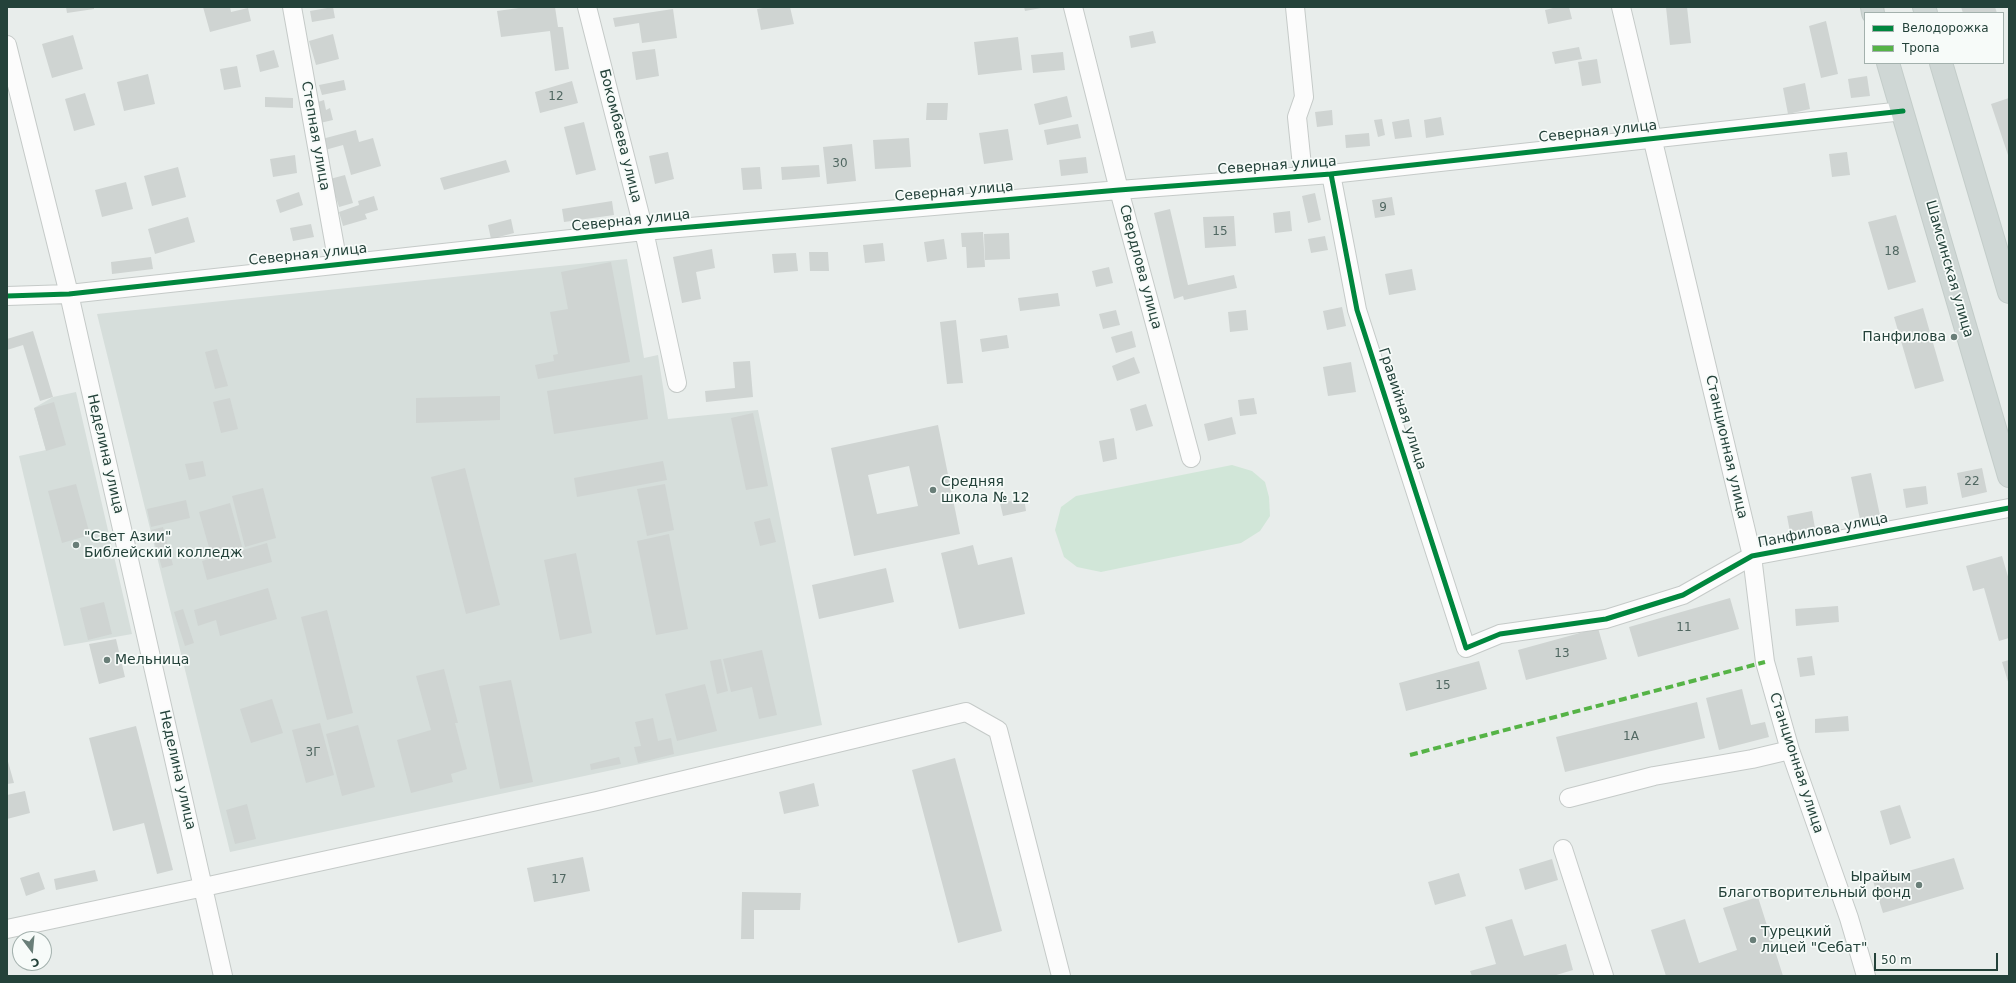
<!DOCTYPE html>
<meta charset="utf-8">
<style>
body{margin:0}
#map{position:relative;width:2016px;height:983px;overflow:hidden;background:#e8edeb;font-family:"DejaVu Sans",sans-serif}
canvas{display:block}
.frame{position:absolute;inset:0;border:8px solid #24423a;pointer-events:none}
.legend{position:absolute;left:1864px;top:12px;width:140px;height:52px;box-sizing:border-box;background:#f7fbf9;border:1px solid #a3b1ad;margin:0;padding:5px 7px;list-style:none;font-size:12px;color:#24423a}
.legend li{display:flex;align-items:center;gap:8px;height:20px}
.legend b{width:20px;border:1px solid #a3b1ad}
.north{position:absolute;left:12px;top:931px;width:40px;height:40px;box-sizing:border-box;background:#f7fbf9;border:1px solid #a3b1ad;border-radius:50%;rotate:164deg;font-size:11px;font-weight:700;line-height:16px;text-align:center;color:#24423a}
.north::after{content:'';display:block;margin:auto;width:14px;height:18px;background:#697e78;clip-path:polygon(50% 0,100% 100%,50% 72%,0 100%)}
.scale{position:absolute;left:1874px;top:953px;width:124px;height:18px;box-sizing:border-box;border:2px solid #24423a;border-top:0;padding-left:5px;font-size:12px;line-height:14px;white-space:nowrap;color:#24423a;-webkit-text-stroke:3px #f7fbf9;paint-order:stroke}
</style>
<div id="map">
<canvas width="2016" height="983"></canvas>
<div class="frame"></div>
<ul class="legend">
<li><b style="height:5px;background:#00873e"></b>Велодорожка</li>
<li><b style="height:5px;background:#55b346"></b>Тропа</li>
</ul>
<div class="north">С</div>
<div class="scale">50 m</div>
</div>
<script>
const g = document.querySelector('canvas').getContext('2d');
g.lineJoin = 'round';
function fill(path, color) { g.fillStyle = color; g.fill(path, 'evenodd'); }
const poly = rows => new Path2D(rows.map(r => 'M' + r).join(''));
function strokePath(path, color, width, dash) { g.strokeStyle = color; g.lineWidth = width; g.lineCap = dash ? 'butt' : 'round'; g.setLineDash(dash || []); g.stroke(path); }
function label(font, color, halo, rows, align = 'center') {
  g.font = font + ' "DejaVu Sans",sans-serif'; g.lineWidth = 3.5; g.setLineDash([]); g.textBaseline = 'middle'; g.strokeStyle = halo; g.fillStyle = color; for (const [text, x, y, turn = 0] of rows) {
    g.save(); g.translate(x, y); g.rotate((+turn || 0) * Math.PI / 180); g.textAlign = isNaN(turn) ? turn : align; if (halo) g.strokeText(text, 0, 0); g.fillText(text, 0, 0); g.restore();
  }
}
fill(poly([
 [627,259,644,358,658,355,668,419,758,410,822,725,230,852,97,314],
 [76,392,132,634,64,646,19,456,46,450,34,408,53,397]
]), '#d6dedb');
fill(poly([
 [1232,465,1252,471,1265,482,1269,497,1270,516,1260,531,1241,543,1101,572,1077,567,1064,557,1055,530,1061,507,1076,496]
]), '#d1e6d8');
fill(poly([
 [66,7,94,7,94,9,67,13],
 [203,7,230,7,231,12,248,8,251,21,210,32],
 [333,7,335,18,312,22,310,11],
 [526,7,555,7,558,27,563,27,569,69,555,71,550,31,501,37,497,11],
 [769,7,790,7,794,24,761,30,757,9],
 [1024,7,1041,7,1041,8,1025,11],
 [1557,7,1569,7,1572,19,1548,24,1545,10],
 [1666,7,1687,7,1691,43,1670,45],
 [1961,7,1995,7,1997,13,1963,13],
 [673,9,677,38,642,43,639,23,615,27,613,18],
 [1826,21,1838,74,1821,78,1809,26],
 [1153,31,1156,43,1131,48,1129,36],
 [333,34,339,59,316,65,309,41],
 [73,35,83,69,52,78,42,44],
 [1018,37,1022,70,978,75,974,42],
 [1579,47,1582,59,1555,64,1552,52],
 [655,49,659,76,636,80,632,52],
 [274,50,279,67,260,72,256,55],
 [1063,52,1065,70,1033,73,1031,55],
 [1597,59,1601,83,1582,86,1578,62],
 [237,66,241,87,224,90,220,69],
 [148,74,155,104,124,111,117,82],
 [1867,76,1870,96,1851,98,1848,79],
 [344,80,346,90,322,95,319,85],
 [572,81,578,103,540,113,535,92],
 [1805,83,1810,109,1788,114,1783,88],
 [85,93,95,125,74,131,65,99],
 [1067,96,1072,117,1039,125,1034,104],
 [265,97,293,98,293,108,265,107],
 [2009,98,2009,158,1991,104],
 [324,100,326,110,330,108,333,120,320,123,315,103],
 [927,103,948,103,947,120,926,120],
 [1332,110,1333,125,1317,127,1315,112],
 [1441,117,1444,135,1426,138,1424,120],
 [1382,119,1385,135,1378,137,1374,120],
 [1409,119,1412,137,1395,139,1392,122],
 [584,122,596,170,576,175,564,127],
 [1078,124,1081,138,1047,145,1044,130],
 [1008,129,1013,160,984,164,979,133],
 [356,130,359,142,373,138,381,166,351,175,343,145,325,150,322,139],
 [1369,133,1370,146,1346,148,1345,135],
 [909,138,911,167,875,169,873,140],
 [852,144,856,181,827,184,823,147],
 [668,152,674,179,655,184,649,156],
 [1847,152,1850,175,1832,177,1829,154],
 [295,155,297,173,273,177,270,159],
 [1086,157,1088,173,1061,176,1059,160],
 [506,160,510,172,444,190,440,178],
 [819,165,820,177,782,180,781,167],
 [178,167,186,197,152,206,144,176],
 [760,167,762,189,743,190,741,168],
 [345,175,353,203,339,207,330,179],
 [126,182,133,209,102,217,95,190],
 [299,192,303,205,280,213,276,200],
 [1315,193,1321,220,1308,223,1302,196],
 [374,196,378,210,365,214,367,219,343,226,339,212,359,205,358,201],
 [1392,197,1395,215,1375,218,1372,200],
 [612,201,614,215,564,222,562,209],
 [1170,209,1188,285,1234,275,1237,288,1184,300,1183,296,1174,299,1154,213],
 [1290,211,1292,231,1275,233,1273,213],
 [1896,215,1916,282,1888,290,1868,222],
 [1234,216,1236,246,1205,248,1203,217],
 [188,217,195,242,155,254,148,229],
 [511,219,514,233,491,239,488,225],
 [311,224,314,237,293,241,290,228],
 [983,232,985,267,967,268,966,247,962,247,961,233],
 [1009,233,1010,259,985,260,984,234],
 [1325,236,1328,250,1311,253,1308,239],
 [944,239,947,259,927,262,924,242],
 [883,243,885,261,865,263,863,245],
 [712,249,715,268,696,272,701,299,682,303,673,257],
 [289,251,291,261,263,266,261,257],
 [809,252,828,252,829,271,810,271],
 [796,253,798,271,774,273,772,254],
 [151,257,153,269,112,274,111,262],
 [611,262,630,362,538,379,535,365,554,361,553,355,558,354,550,312,568,309,561,272],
 [1109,267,1113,283,1096,287,1092,271],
 [1412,269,1416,290,1389,295,1385,274],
 [1058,293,1060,306,1020,311,1018,298],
 [1342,307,1346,326,1327,330,1323,311],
 [1923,308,1944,381,1915,389,1894,317],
 [1116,310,1120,325,1103,329,1099,314],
 [1246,310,1248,330,1230,332,1228,312],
 [956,320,963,383,947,384,940,322],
 [33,331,53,397,40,401,23,345,7,350,7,339],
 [1132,331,1136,347,1116,353,1111,337],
 [1007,335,1009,348,982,352,980,339],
 [217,349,228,386,215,389,205,352],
 [1134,357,1140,373,1117,381,1112,366],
 [750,361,753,397,706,402,705,391,735,388,733,362],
 [1351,362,1356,392,1328,396,1323,367],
 [642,375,648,419,554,434,547,391],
 [500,396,500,420,416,423,416,398],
 [230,398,238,429,221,433,213,402],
 [1254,398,1257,414,1240,416,1238,400],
 [54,402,66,445,46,451,34,408],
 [1146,404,1153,426,1136,431,1130,409],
 [753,413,768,486,746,490,731,418],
 [1232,417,1236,434,1208,441,1204,424],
 [938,425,960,534,854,556,831,448],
 [909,466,918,506,877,514,868,475],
 [1114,438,1117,459,1103,462,1099,441],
 [203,461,206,476,189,480,185,464],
 [663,461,667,480,577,497,574,478],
 [465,468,500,605,466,614,431,477],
 [1982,468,1987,492,1962,498,1957,473],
 [1871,473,1881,520,1861,524,1851,477],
 [76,484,90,535,62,543,48,491],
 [665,484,674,530,647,536,637,489],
 [1926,486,1928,504,1906,508,1903,489],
 [263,488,276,538,245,547,232,496],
 [1024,498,1026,511,1003,516,1000,503],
 [186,500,190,518,151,527,147,509],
 [230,503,243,550,267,543,272,562,207,580,202,561,212,558,199,512],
 [1812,511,1815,528,1790,532,1787,516],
 [770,518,776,542,760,546,754,522],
 [163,527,173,565,162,568,151,530],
 [669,534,688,629,656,635,637,541],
 [973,545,978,565,1012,557,1025,614,959,629,941,553],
 [576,553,592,633,560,640,544,560],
 [2002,556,2009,580,2009,638,1999,641,1984,588,1973,591,1966,566],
 [886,568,894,602,819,619,812,585],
 [268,588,277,619,220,636,216,620,198,626,194,610],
 [1730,598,1739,629,1638,657,1629,627],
 [104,602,112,634,88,640,80,608],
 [1838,606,1839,622,1796,626,1795,609],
 [183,609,194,643,185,646,174,612],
 [327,610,353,713,327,720,301,617],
 [1598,628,1607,659,1526,680,1518,650],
 [116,639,125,677,99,684,89,644],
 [762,650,777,715,759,719,752,687,731,692,723,659],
 [1812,656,1815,675,1800,677,1797,658],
 [721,659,728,691,717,694,710,661],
 [2009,660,2009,685,2002,662],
 [1479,661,1487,689,1406,711,1399,683],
 [444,669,458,723,455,723,467,769,451,774,453,782,411,793,397,740,431,730,416,676],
 [511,680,533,782,500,789,479,686],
 [705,684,717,731,677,741,665,694],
 [1742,689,1751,725,1765,722,1769,737,1719,750,1706,698],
 [272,699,283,733,251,743,240,709],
 [1697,702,1705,738,1565,772,1556,737],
 [1848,716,1849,731,1815,733,1815,719],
 [653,718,658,741,671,738,674,754,638,763,634,747,641,746,635,722],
 [320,723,334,775,306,783,292,730],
 [358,725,375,787,342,796,326,734],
 [136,726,173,870,157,874,144,823,113,831,89,738],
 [619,757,621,764,591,770,590,764],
 [7,758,14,783,7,784],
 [955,758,1002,931,958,943,912,770],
 [814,783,819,806,784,814,779,792],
 [25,791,30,813,7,819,7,795],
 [247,804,256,839,235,844,226,810],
 [1900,805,1911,838,1890,845,1880,811],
 [583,857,590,891,534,902,527,868],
 [1954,858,1964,889,1883,913,1873,881],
 [1552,859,1558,880,1525,890,1519,869],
 [95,870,98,881,56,890,54,879],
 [39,872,45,889,26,896,20,878],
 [1459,873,1466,896,1435,905,1428,882],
 [742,892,801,893,800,910,754,910,754,939,741,939],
 [1758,897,1783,976,1666,976,1651,930,1685,919,1699,963,1737,950,1723,908],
 [1512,919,1524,956,1566,944,1573,970,1553,976,1472,976,1470,971,1496,964,1485,927]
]), '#cfd4d2');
const minor = poly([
 [292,7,338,264],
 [587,7,644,231,677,383],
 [1073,7,1119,190,1191,458],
 [1295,7,1304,97,1297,117,1303,176],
 [1621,7,1752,556,1765,662,1790,750,1849,918,1866,976],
 [7,45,69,294,223,976],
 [1331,174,1357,310,1466,648,1500,634,1606,619,1683,595,1752,556,2009,508],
 [7,296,69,294,644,231,1119,190,1331,174,1903,111],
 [1569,798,1654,776,1752,759,1790,750],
 [1563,849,1604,976],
 [7,929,204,887,597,801,966,712,998,730,1061,976]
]);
const major = poly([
 [1872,7,1873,13],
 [1924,7,1926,13],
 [1888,63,2009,476],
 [1941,63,2009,292]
]);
strokePath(minor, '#c5cac8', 20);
strokePath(major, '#c3ccc9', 24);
strokePath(minor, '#fcfcfc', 18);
strokePath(major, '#cfd7d5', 22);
strokePath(poly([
 [1410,755,1765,662]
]), '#55b346', 4, [8, 4]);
strokePath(poly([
 [1331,174,1357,310,1466,648,1500,634,1606,619,1683,595,1752,556,2009,508],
 [7,296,69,294,644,231,1119,190,1331,174,1903,111]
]), '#00873e', 5);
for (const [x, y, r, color] of [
 [1954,337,4,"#697e78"],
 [933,490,4,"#697e78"],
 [76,545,4,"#697e78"],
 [107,660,4,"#697e78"],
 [1919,885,4,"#697e78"],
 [1753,940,4,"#697e78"]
]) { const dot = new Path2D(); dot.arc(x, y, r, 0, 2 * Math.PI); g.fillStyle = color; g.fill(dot); strokePath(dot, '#f7fbf9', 1.5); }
label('12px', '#506761', null, [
 ["12",556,97],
 ["30",840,164],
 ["9",1383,208],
 ["15",1220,232],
 ["18",1892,252],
 ["22",1972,482],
 ["11",1684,628],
 ["13",1562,654],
 ["15",1443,686],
 ["1А",1631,737],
 ["3Г",313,753],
 ["17",559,880]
]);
label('14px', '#24423a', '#f7fbf9', [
 ["Северная улица",1598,132,-6],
 ["Степная улица",315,136,80],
 ["Бокомбаева улица",620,136,76],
 ["Северная улица",1277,166,-4],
 ["Северная улица",954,192,-5],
 ["Северная улица",631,221,-6],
 ["Северная улица",308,255,-6],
 ["Свердлова улица",1140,267,75],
 ["Шамсинская улица",1949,269,74],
 ["Гравийная улица",1402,409,72],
 ["Станционная улица",1726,447,77],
 ["Неделина улица",105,454,77],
 ["Панфилова улица",1823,531,-11],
 ["Станционная улица",1796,763,72],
 ["Неделина улица",177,770,77]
]);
label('14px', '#24423a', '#f7fbf9', [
 ["Панфилова",1946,337,"right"],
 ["Средняя",941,482],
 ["школа № 12",941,498],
 ["\"Свет Азии\"",84,537],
 ["Библейский колледж",84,553],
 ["Мельница",115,660],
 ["Ырайым",1911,877,"right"],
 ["Благотворительный фонд",1911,893,"right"],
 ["Турецкий",1761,932],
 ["лицей \"Себат\"",1761,948]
], 'left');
</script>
